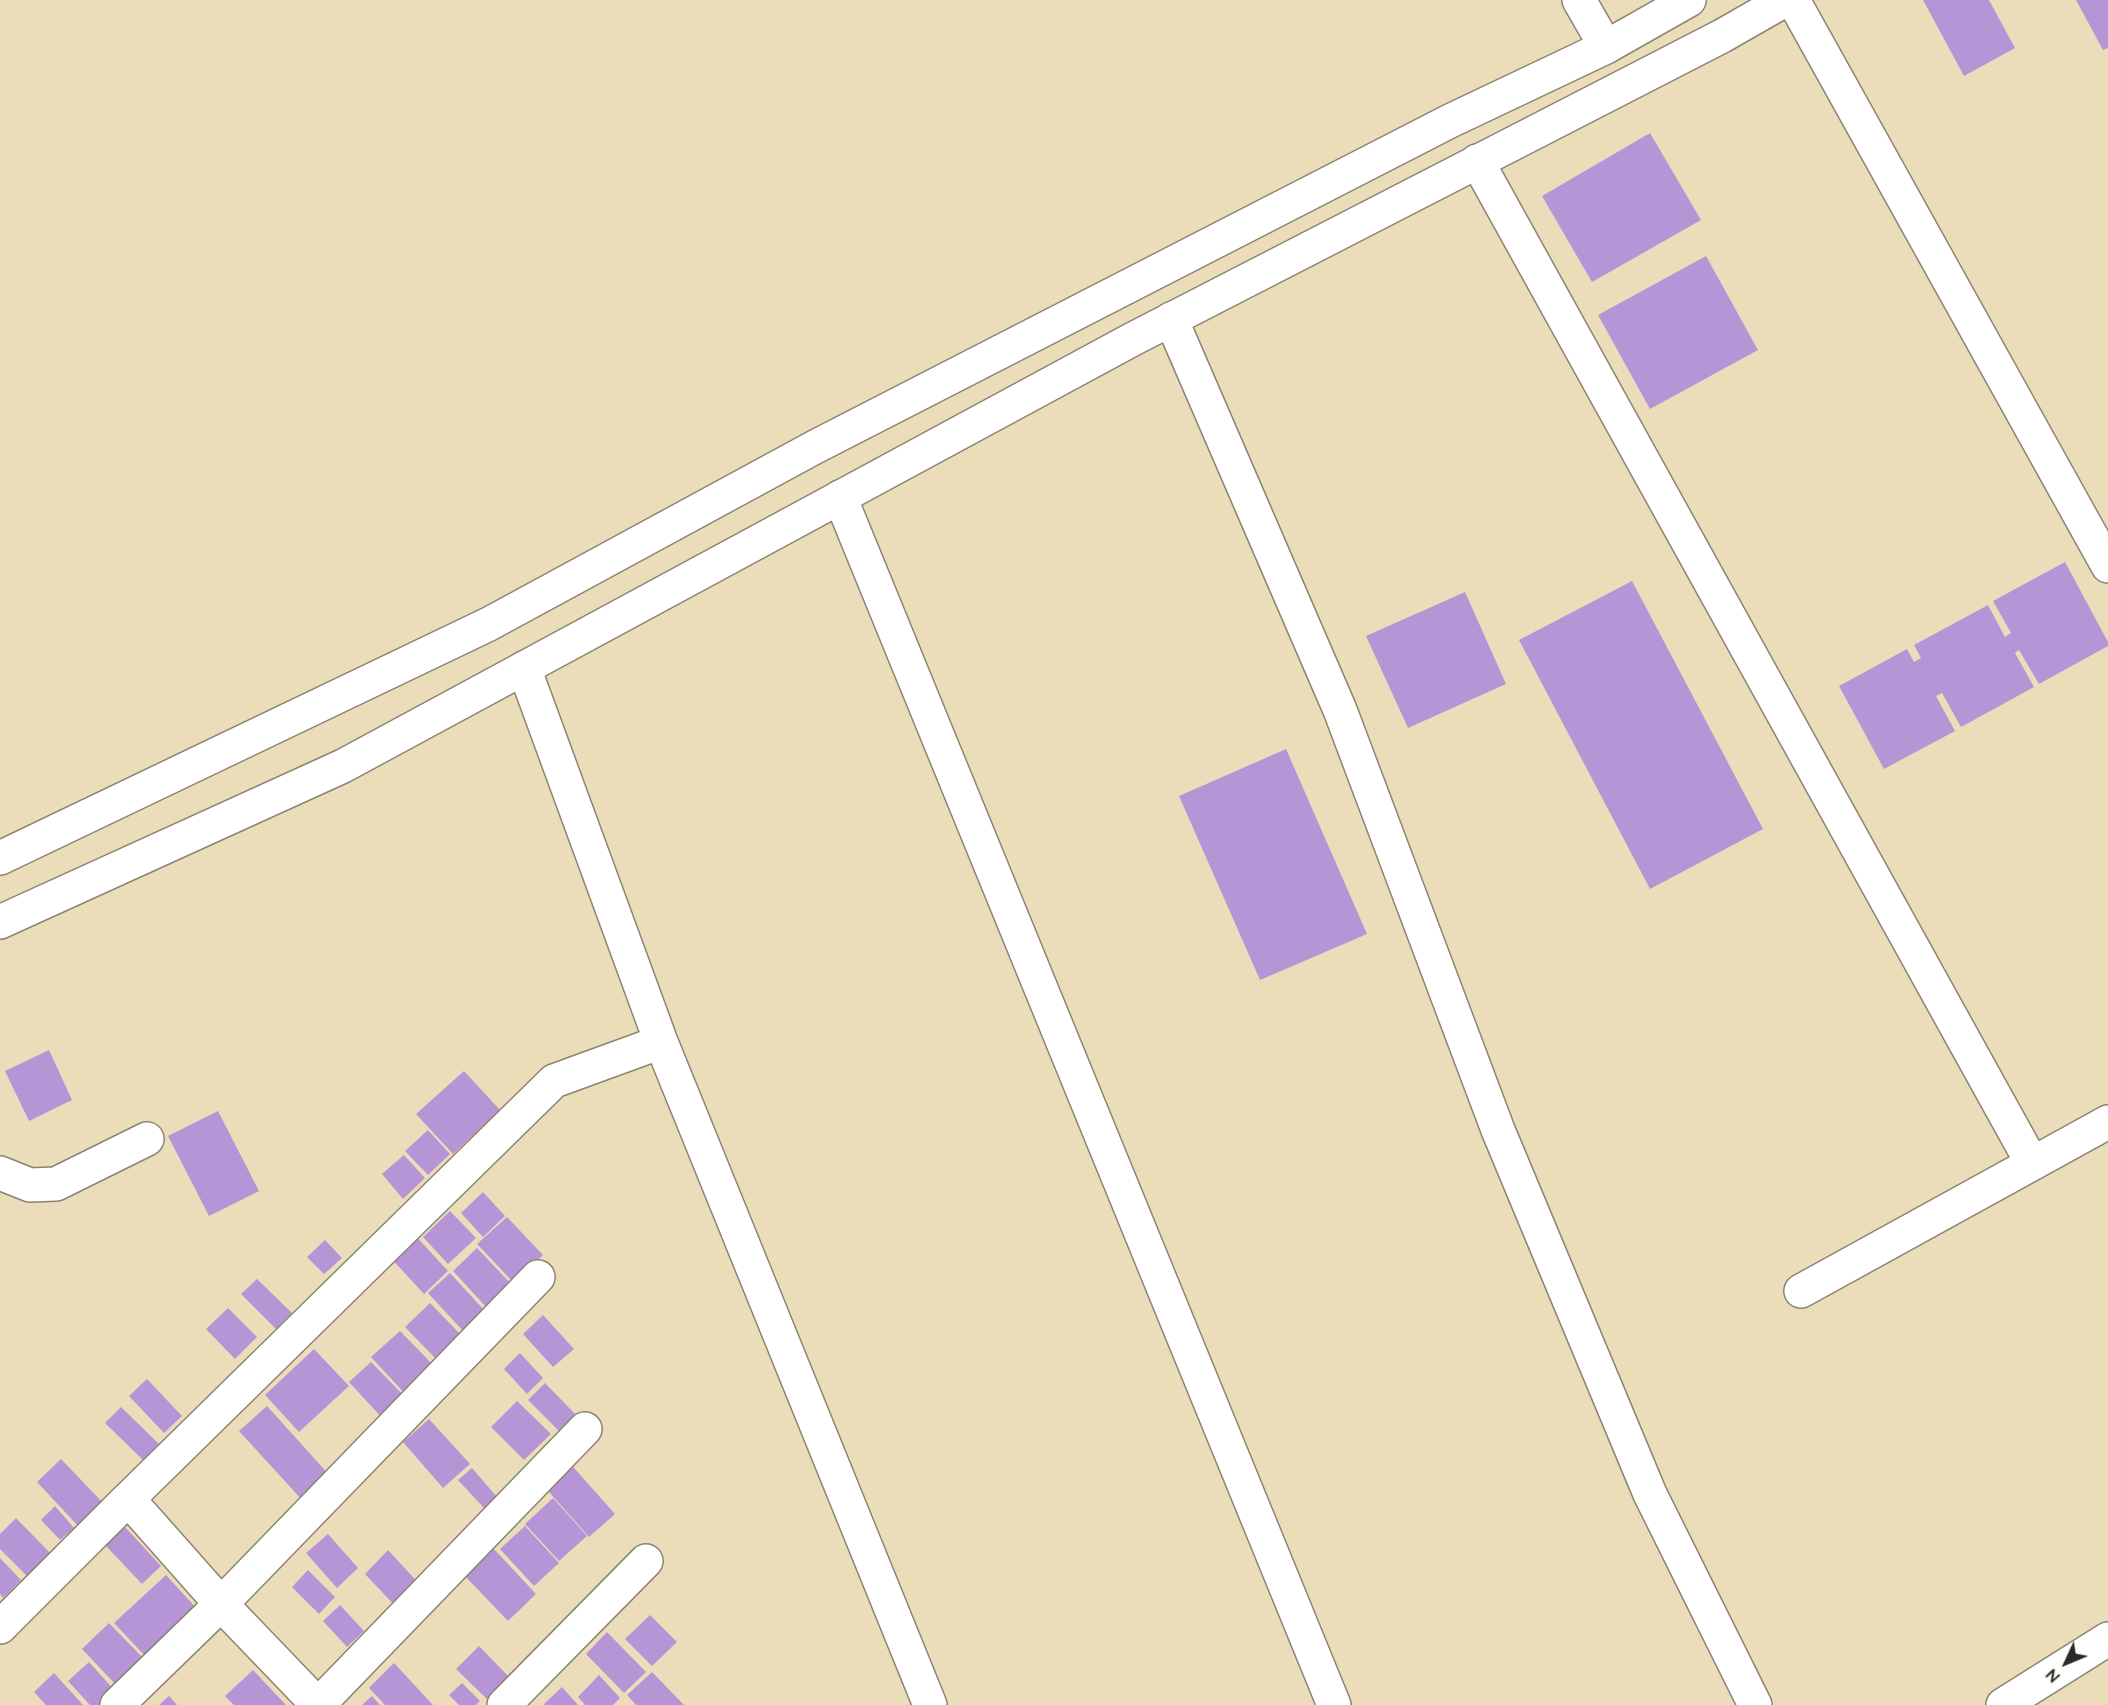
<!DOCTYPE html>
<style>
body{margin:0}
#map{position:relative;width:2108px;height:1705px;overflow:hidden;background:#ecddba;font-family:"Architects Daughter",sans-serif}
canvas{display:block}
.north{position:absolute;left:2036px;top:1633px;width:60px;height:60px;-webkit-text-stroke:4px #fbf7ec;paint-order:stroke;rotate:226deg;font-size:16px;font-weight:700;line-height:24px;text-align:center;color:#2b2b2b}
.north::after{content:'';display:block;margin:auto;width:21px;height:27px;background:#2b2b2b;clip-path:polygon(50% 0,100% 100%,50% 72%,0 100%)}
</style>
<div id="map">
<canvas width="2108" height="1705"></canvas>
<div class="north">N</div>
</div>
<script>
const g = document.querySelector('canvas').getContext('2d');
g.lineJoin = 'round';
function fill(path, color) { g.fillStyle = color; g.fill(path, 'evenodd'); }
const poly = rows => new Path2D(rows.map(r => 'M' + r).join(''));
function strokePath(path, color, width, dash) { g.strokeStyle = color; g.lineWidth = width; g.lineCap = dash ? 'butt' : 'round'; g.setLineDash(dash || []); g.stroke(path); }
fill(poly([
 [1923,0,1989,0,2015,48,1964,76],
 [2076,0,2108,0,2108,48,2103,50],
 [1650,133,1701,220,1592,282,1542,196],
 [1706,256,1758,350,1650,409,1598,315],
 [2065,562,2108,642,2108,646,2039,684,2019,650,2015,653,2034,687,1961,727,1942,693,1936,696,1955,731,1884,769,1839,686,1907,649,1914,662,1921,658,1914,645,1988,605,2005,637,2011,633,1993,601],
 [1632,581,1763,829,1650,889,1519,640],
 [1465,592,1506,684,1408,728,1366,636],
 [1286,749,1367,934,1260,980,1179,796],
 [49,1050,72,1100,29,1121,5,1071],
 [464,1071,500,1110,453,1154,416,1114],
 [218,1111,259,1191,209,1216,168,1136],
 [428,1130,450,1154,428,1175,405,1151],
 [404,1155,425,1178,403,1199,382,1174],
 [483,1192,505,1216,483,1237,461,1213],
 [450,1211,476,1238,448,1264,423,1237],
 [507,1217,543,1255,514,1283,477,1244],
 [413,1233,448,1271,424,1294,389,1256],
 [325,1240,342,1258,324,1274,307,1257],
 [477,1248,512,1285,488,1309,453,1271],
 [450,1273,486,1312,464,1332,428,1293],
 [257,1279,292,1313,276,1329,241,1294],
 [430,1303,462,1336,437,1360,405,1327],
 [228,1308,257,1337,235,1359,206,1329],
 [543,1315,574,1349,553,1367,523,1334],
 [400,1331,438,1370,409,1398,371,1357],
 [314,1349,349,1386,299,1432,265,1395],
 [520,1353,543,1378,527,1394,504,1369],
 [371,1362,407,1399,385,1421,349,1382],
 [147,1379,182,1416,164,1433,129,1396],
 [545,1383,578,1417,562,1434,528,1400],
 [517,1401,551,1434,524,1460,491,1427],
 [267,1406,331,1477,304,1502,239,1431],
 [121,1407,159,1444,143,1460,105,1423],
 [429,1419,470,1464,443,1488,403,1442],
 [61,1459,104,1504,79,1527,37,1482],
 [567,1460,615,1514,589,1537,541,1483],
 [472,1468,497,1497,484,1508,458,1480],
 [553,1498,587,1536,559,1561,525,1524],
 [55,1506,74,1528,60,1540,41,1520],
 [16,1518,52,1555,29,1578,0,1549,0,1534],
 [525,1526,559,1563,534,1586,500,1549],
 [125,1527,161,1566,142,1584,105,1545],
 [328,1534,358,1568,337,1588,306,1553],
 [492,1547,536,1594,508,1621,463,1574],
 [388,1550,423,1588,399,1610,365,1574],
 [0,1558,21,1580,3,1598,0,1594],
 [308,1570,335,1597,319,1614,292,1587],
 [166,1575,198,1610,146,1657,114,1623],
 [340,1605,364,1631,347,1647,323,1621],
 [650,1615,677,1642,652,1666,625,1639],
 [109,1623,145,1660,118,1687,82,1649],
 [607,1632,646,1672,624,1693,586,1654],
 [479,1646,512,1680,490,1702,456,1669],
 [89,1662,117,1693,104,1705,90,1705,68,1681],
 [394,1663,433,1705,385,1705,369,1688],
 [253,1670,286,1705,234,1705,225,1696],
 [652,1672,684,1705,636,1705,627,1695],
 [54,1673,83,1705,46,1705,34,1692],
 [599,1675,620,1698,613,1705,585,1705,578,1697],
 [462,1683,480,1701,476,1705,459,1705,449,1695],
 [562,1687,578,1705,545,1705,544,1704],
 [169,1696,177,1705,159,1705],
 [372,1696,380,1705,362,1705]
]), '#b695d7');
const street = poly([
 [1579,0,1606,47],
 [1793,0,2108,566],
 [1477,161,2032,1163],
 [1171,319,1340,710,1498,1130,1650,1494,1755,1705],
 [840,497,1334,1705],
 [524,668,661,1042,930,1705],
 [0,1173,30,1185,56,1184,147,1139],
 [1801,1291,2108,1122],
 [128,1499,554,1081,661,1042],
 [0,1627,128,1499,221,1604,318,1705],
 [117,1705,221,1604,538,1277],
 [318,1705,585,1429],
 [504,1705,646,1561],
 [2003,1705,2108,1639]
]);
const secondary = poly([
 [0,858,489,624,815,447,1450,121,1606,47,1689,0],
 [0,922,343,766,1133,339,1722,36,1785,0]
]);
strokePath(street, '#8c8472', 36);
strokePath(secondary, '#8c8472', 36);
strokePath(street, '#fff', 33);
strokePath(secondary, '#fff', 33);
</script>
